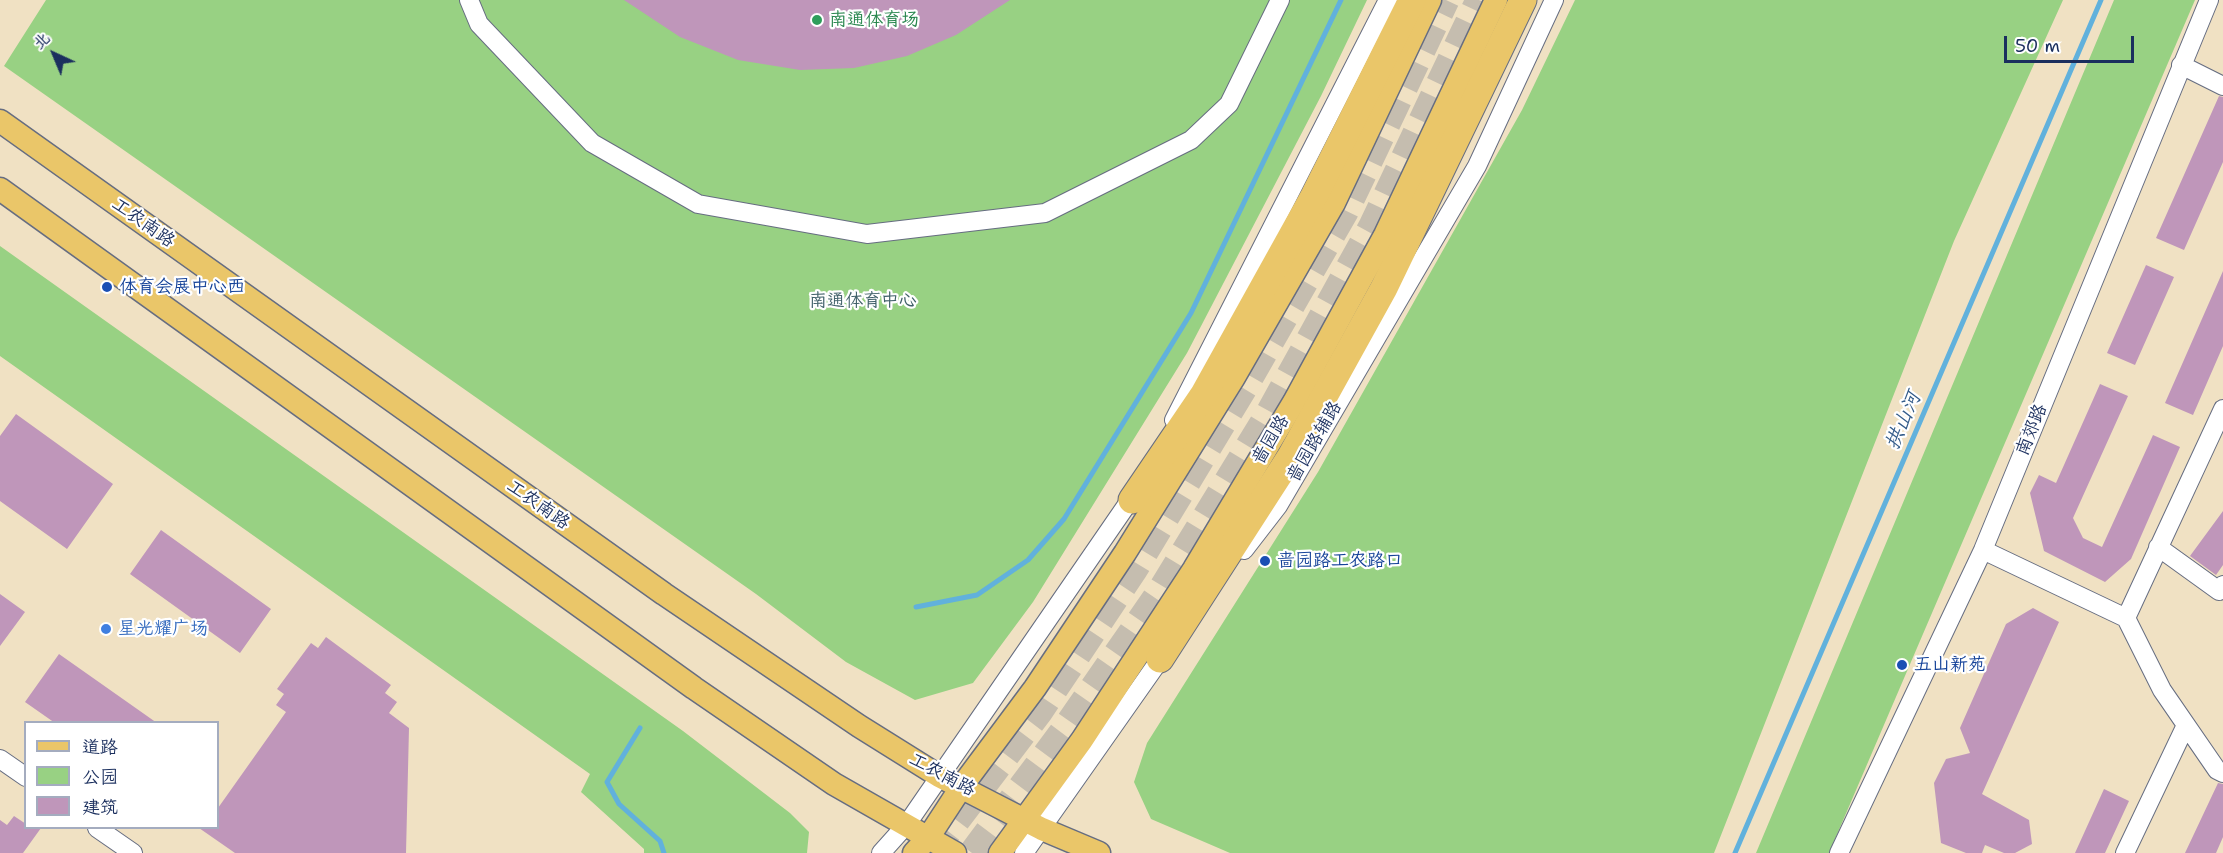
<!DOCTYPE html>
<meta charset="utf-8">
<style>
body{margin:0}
#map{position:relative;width:2223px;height:853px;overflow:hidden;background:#f0e1c3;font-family:"Shantell Sans","LXGW WenKai TC",sans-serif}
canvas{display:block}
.legend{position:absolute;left:24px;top:721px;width:195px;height:108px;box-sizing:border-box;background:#fff;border:2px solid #a4acbf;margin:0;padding:8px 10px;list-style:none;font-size:18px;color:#1b2f5e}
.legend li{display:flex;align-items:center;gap:12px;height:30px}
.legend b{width:30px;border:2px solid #a4acbf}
.north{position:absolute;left:24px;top:24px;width:60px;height:60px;-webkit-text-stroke:4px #fff;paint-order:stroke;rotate:316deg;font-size:16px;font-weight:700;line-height:24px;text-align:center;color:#1b2f5e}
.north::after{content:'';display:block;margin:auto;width:21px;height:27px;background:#1b2f5e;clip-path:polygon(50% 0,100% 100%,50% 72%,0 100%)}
.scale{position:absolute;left:2004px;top:36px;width:130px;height:27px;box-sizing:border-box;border:3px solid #1b2f5e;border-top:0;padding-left:8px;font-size:18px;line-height:21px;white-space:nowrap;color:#1b2f5e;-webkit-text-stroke:4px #fff;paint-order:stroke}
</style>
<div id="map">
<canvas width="2223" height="853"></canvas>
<ul class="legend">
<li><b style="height:8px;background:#eac669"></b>道路</li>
<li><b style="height:16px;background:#98d183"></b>公园</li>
<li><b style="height:16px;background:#bf96ba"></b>建筑</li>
</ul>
<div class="north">北</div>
<div class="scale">50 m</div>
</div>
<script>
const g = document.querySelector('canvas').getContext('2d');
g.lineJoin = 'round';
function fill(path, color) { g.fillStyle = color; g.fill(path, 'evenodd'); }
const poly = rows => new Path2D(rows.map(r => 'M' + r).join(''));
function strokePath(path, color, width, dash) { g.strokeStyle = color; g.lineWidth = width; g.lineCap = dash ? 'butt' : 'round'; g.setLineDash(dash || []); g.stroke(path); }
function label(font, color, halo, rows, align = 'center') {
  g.font = font + ' "Shantell Sans","LXGW WenKai TC",sans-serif'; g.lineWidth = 4.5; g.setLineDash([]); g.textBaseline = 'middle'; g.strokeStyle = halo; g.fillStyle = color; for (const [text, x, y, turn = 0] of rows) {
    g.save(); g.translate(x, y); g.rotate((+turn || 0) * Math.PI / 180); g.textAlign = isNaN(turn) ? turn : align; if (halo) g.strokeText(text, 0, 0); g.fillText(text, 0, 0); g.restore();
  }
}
fill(poly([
 [46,0,1367,0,1321,96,1187,353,1033,602,973,683,915,700,846,662,756,594,4,66],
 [1575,0,2063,0,1954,241,1714,853,1230,853,1151,819,1134,782,1147,743,1318,472,1522,110],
 [2114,0,2195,0,1829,853,1756,853],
 [0,246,683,731,790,813,809,832,807,853,644,853,644,849,581,792,590,774,0,356]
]), '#98d183');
strokePath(poly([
 [916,607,977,595,1028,560,1064,519,1191,313,1341,0],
 [640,728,607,782,619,804,660,841,664,853],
 [1735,853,2101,0]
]), '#61b1dc', 5);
fill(poly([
 [624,0,1010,0,956,35,907,56,854,68,800,70,738,60,680,37],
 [2219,96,2223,97,2223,162,2184,250,2156,238],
 [2146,265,2174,277,2135,365,2107,353],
 [2223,271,2223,346,2193,415,2165,403],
 [2100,384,2128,396,2073,518,2083,538,2102,547,2153,435,2180,447,2131,559,2105,582,2044,551,2030,493,2039,475,2056,483],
 [16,414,113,484,67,549,0,501,0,436],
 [2223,511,2223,565,2216,575,2190,556],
 [161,530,271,609,240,653,130,574],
 [0,594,25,612,0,646],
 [2033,608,2059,622,1982,794,2029,820,2032,844,2015,853,2004,853,1985,845,1982,853,1966,853,1941,843,1934,783,1946,759,1970,753,1960,728,2006,624],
 [326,637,391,685,385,693,397,702,389,713,409,728,406,853,235,853,199,828,218,828,218,808,286,712,276,705,284,694,277,689,311,643,318,648],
 [59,654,157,723,55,723,25,702],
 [2218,783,2223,784,2223,837,2216,853,2185,853],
 [2104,789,2129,801,2105,853,2075,853],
 [14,816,26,824,26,828,41,828,23,853,0,853,0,820,7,825]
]), '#bf96ba');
strokePath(poly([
 [932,853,1040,711,1134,570,1244,388,1345,212,1446,0],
 [972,853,1064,730,1161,590,1269,413,1372,226,1479,0]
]), '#c5bdaf', 27, [27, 14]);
const minor = poly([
 [469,0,479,24,592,143,698,204,867,234,1045,213,1191,140,1229,104,1280,0],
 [2181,65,2223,86],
 [1174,420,1388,0],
 [2158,547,2219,591,2223,585],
 [1244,550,1278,506,1477,166,1554,0],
 [1983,550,2126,618,2162,690,2217,770,2223,773],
 [2126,618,2223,409],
 [0,759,26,777],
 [97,828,133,853],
 [881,853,907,824,1137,490],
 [1024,853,1166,651],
 [1839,853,1983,550,2209,0],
 [2125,853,2186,725]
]);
const major = poly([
 [0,121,664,594,859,726,939,776,1042,829,1099,853],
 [0,189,694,688,834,784,955,853],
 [914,853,928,838,962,786,1035,688,1125,553,1233,379,1334,203,1430,0],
 [1000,853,1082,740,1194,569,1294,402,1385,235,1496,0]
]);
const highway = poly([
 [1132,500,1204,394,1314,196,1412,0],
 [1160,659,1291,456,1384,288,1523,0]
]);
strokePath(minor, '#666d81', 20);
strokePath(major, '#666d81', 25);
strokePath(highway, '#666d81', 29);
strokePath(minor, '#fff', 18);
strokePath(major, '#eac669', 22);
strokePath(highway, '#eac669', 27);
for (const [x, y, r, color] of [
 [817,20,6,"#2e9e5b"],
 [107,287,6,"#1a4fb4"],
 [1265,561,6,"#1a4fb4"],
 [106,629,6,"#3f7fe0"],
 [1902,665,6,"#1a4fb4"]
]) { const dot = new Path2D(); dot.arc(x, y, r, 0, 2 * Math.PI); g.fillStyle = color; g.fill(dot); strokePath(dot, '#fff', 2); }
label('18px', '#27864d', '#fff', [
 ["南通体育场",829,20]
], 'left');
label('18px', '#1b2f5e', '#fff', [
 ["工农南路",143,223,35],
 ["南郊路",2032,430,-68],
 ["啬园路",1271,440,-59],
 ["啬园路辅路",1315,442,-60],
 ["工农南路",538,505,35],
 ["工农南路",942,775,28]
]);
label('18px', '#164399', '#fff', [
 ["体育会展中心西",119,287],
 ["啬园路工农路口",1277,561],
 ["五山新苑",1914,665]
], 'left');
label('18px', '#406069', '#fff', [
 ["南通体育中心",863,301]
]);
label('18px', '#366cbe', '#fff', [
 ["星光耀广场",118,629]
], 'left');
label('italic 20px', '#345c8a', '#fff', [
 ["拱山河",1904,421,-67]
]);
</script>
